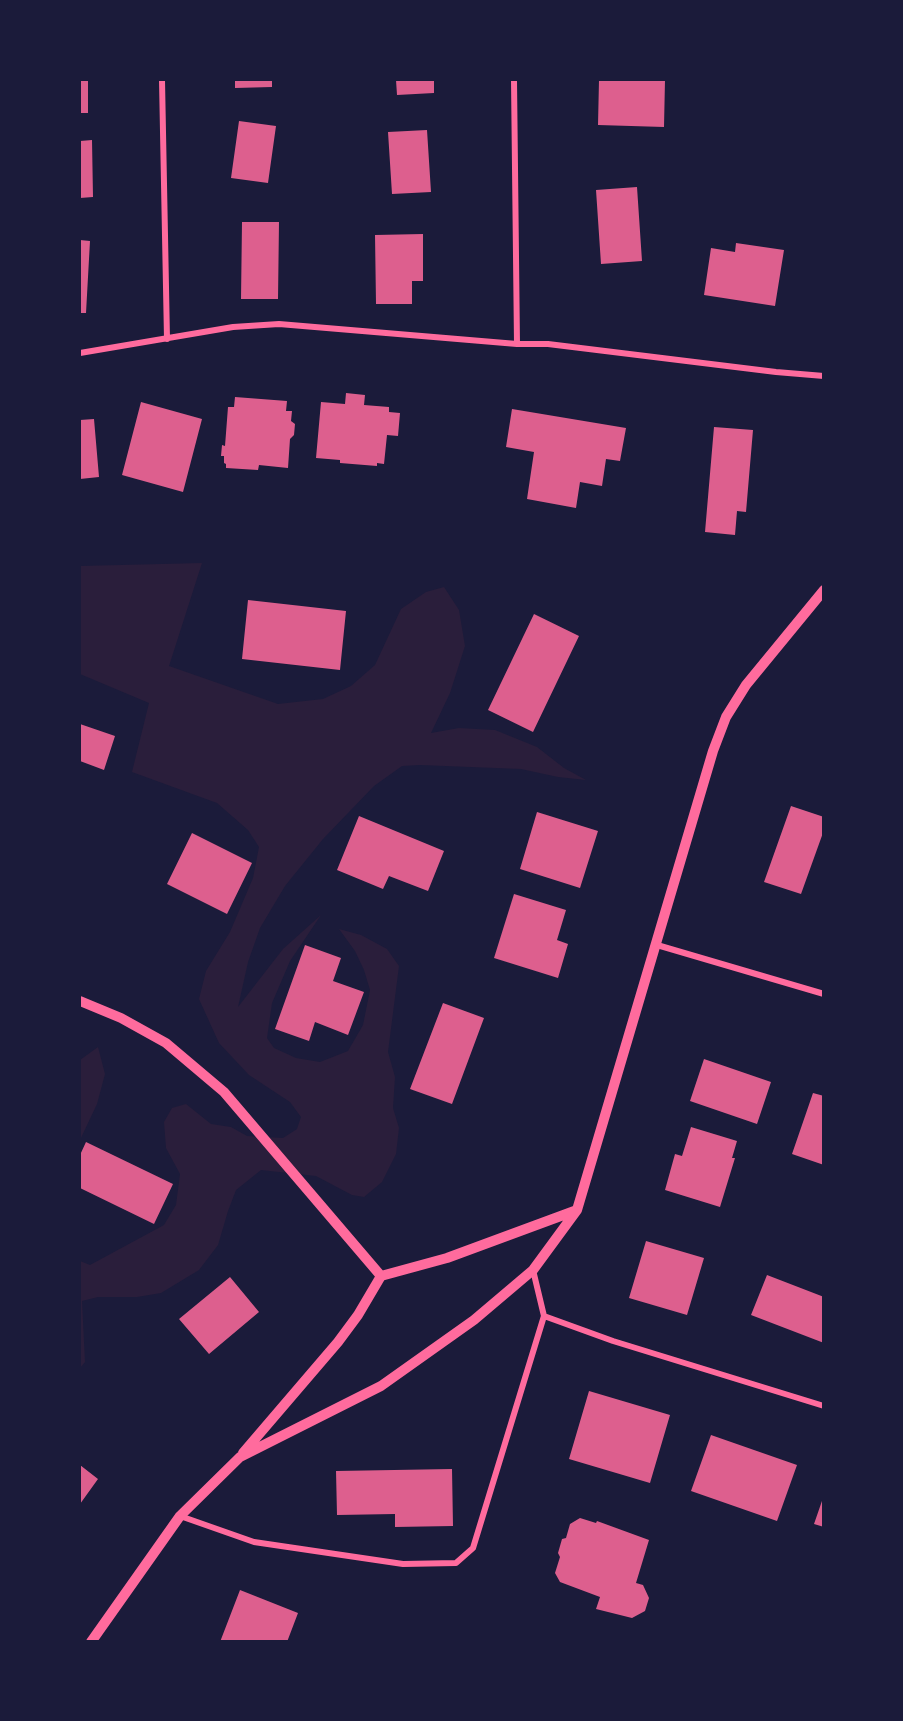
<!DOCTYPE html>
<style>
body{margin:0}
#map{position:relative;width:903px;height:1721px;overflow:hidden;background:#1b1b3a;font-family:Manrope,sans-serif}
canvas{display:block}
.frame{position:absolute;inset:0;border:81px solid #1b1b3a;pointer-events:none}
</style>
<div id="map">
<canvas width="903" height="1721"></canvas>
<div class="frame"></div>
</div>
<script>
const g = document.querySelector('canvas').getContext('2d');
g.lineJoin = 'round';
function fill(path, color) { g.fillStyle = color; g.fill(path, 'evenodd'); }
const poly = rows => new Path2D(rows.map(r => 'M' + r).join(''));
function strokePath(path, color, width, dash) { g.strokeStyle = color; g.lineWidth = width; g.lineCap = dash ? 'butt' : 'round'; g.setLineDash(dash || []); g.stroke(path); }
fill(poly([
 [202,563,169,666,278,704,323,699,351,686,375,665,401,609,426,592,444,587,459,610,465,646,450,693,431,733,459,728,495,730,537,747,564,768,586,780,558,777,521,769,420,765,402,766,374,786,323,839,285,886,260,928,248,962,238,1007,283,949,321,915,290,961,272,1003,267,1038,274,1048,296,1058,320,1062,348,1051,363,1025,370,990,364,970,355,951,339,929,361,935,387,949,399,966,388,1052,395,1077,393,1108,399,1128,396,1154,382,1182,364,1197,352,1195,316,1176,261,1170,236,1190,228,1211,218,1245,199,1270,161,1293,137,1297,98,1297,82,1301,85,1362,80,1368,80,1261,90,1265,164,1225,176,1205,180,1174,166,1148,164,1122,172,1108,186,1104,211,1124,231,1127,247,1136,283,1138,297,1129,301,1117,290,1102,249,1075,219,1043,199,999,206,971,230,932,253,878,259,847,248,830,217,803,132,772,149,703,80,674,80,566],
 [98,1047,105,1074,97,1104,80,1140,80,1060]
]), '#2a1e3b');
fill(poly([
 [80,80,88,80,88,113,80,113],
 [235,80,272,80,272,87,235,88],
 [396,80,434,80,434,93,397,95],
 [599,80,665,80,664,127,598,125],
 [239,121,276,126,268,183,231,178],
 [427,130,431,192,392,194,388,132],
 [92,140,93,197,80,198,80,141],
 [637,187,642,261,601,264,596,190],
 [242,222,279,222,278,299,241,299],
 [423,234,423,281,412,281,412,304,376,304,375,235],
 [80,240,90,241,86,313,80,313],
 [736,243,784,250,775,306,704,295,711,248,735,252],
 [346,393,365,395,364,405,389,407,389,412,400,413,398,436,387,435,384,464,377,463,377,466,340,463,340,460,316,458,321,402,345,404],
 [235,397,287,401,286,411,292,411,291,421,295,424,294,435,290,439,288,468,259,465,258,470,226,468,226,464,224,463,224,456,221,456,222,445,225,446,228,407,234,407],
 [141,402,202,419,183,492,122,475],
 [512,409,626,428,620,461,606,459,602,486,580,482,576,508,527,499,534,452,506,447],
 [94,419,99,477,80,479,80,420],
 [714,427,753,430,746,512,737,511,735,535,705,532],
 [248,600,346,611,340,670,242,659],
 [534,614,579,636,533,732,488,710],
 [80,724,115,736,104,770,80,761],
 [791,806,824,817,824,830,801,894,764,882],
 [537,812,598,831,580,888,520,869],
 [359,816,444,851,428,891,389,876,383,889,337,870],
 [192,833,252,863,227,914,167,884],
 [514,894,566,910,557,940,568,944,558,978,494,958],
 [305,945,341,958,333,981,364,992,348,1035,315,1022,309,1041,275,1029],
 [443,1003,484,1018,452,1104,410,1089],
 [704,1059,771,1082,757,1124,690,1101],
 [813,1093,824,1096,824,1165,792,1154],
 [691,1127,737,1141,732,1158,735,1158,720,1207,665,1190,675,1154,682,1156],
 [86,1142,173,1184,154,1224,80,1188,80,1155],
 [646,1241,704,1258,687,1315,629,1298],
 [767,1275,824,1297,824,1343,751,1315],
 [230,1277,259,1312,209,1354,179,1319],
 [589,1391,670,1415,650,1483,569,1459],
 [711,1435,797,1465,777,1521,691,1491],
 [80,1465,98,1479,80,1504],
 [452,1469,453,1526,395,1527,395,1514,337,1515,336,1471],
 [823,1498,824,1498,824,1527,814,1524],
 [580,1518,596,1523,597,1521,649,1540,636,1583,643,1585,649,1598,645,1611,632,1618,596,1609,600,1597,560,1582,555,1573,560,1557,558,1553,562,1539,566,1538,570,1524],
 [240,1590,298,1613,287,1642,220,1642]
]), '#dd5f8e');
strokePath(poly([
 [162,80,167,339],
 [514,80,517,344],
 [80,353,233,327,279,324,517,344,548,344,776,372,824,376],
 [657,945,824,994],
 [544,1316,613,1341,824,1406],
 [180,1516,254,1542,403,1564,456,1563,473,1548,544,1316,533,1270]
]), '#ff6b9d', 6);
strokePath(poly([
 [80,1001,121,1018,166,1043,224,1092,381,1276],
 [381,1276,447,1258,577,1210],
 [243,1453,338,1342,358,1315,381,1276],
 [91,1642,180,1516,240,1457,381,1386,474,1320,533,1270,577,1210,713,751,726,717,746,685,824,590]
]), '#ff6b9d', 10);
</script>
